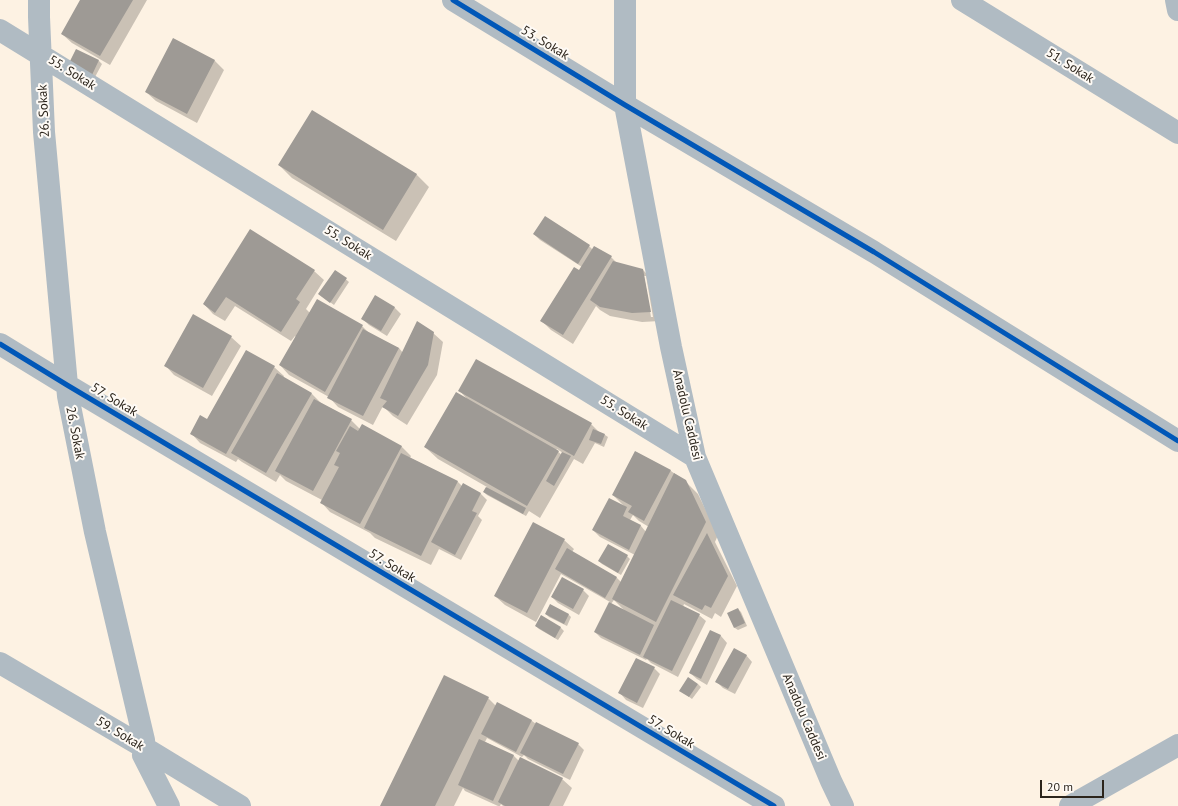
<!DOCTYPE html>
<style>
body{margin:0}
#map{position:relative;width:1178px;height:806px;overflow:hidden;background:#fcfaf7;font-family:"PT Sans",sans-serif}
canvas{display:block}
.scale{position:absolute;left:1040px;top:780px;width:64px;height:18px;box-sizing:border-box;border:2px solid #2c251c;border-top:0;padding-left:5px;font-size:12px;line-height:14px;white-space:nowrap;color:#2c251c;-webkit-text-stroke:3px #fefaf5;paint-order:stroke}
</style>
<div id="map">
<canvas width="1178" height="806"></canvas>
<div class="scale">20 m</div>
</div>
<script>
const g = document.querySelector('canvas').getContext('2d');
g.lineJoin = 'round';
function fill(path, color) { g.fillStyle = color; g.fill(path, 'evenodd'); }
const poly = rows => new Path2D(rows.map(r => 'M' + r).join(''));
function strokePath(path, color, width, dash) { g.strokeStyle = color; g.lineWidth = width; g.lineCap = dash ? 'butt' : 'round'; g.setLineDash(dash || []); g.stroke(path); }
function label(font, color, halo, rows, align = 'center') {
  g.font = font + ' "PT Sans",sans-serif'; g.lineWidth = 4; g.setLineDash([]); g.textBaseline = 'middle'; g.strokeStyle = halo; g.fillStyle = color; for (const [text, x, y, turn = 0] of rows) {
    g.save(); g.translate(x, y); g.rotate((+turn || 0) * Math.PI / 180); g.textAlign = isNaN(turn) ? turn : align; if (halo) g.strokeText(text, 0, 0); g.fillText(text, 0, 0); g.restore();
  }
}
fill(poly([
 [0,0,1178,0,1178,806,0,806]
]), '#fdf2e3');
fill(poly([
 [81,0,147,0,110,65,72,43,62,34],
 [174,39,215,61,224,70,197,123,156,101,146,92],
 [76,50,99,61,102,64,95,77,73,66],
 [279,165,416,174,429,187,396,241,292,178],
 [251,231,314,271,324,280,306,309,310,313,362,326,370,334,399,348,403,353,433,333,443,342,437,375,407,425,393,416,383,406,373,425,338,407,329,397,289,375,280,365,296,337,295,336,291,341,235,306,225,321,213,314,204,304],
 [534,234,589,246,593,250,595,247,611,257,617,263,643,270,653,280,660,321,642,322,610,316,600,310,596,306,573,344,551,330,542,321,582,267,540,240],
 [644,276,646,276,653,317,651,317],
 [336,271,349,282,334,305,323,297],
 [394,307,401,314,387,336,369,325,363,319],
 [231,337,241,346,212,396,174,375,165,365],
 [274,367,284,376,283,378,312,394,321,403,351,420,360,429,401,446,411,456,410,458,458,482,462,486,481,494,487,500,478,516,482,520,461,560,439,549,431,565,375,538,370,533,330,512,321,502,322,500,286,481,280,475,276,482,242,462,238,459,236,462,200,443,191,433],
 [459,390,591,424,599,432,605,435,608,437,604,447,595,443,583,464,574,459,540,518,529,511,526,516,487,495,484,492,487,487,438,459,425,447,467,399],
 [557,449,563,453,562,455,556,450],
 [636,452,671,471,685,481,698,494,718,535,715,542,737,586,721,617,715,613,712,619,684,604,683,607,699,615,706,621,678,677,651,663,647,659,646,660,601,638,595,632,610,602,561,574,536,622,505,605,495,596,564,540,574,549,572,552,617,578,621,582,635,555,600,537,593,530,624,506,613,495],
 [633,515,639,521,649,527,646,532,641,526,630,520],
 [614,600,624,610,611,604],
 [627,556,630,559,621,575,602,564,599,561],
 [583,590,589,596,579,615,558,603,552,597],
 [738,609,741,612,747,626,738,630,735,628,729,613],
 [546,614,568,614,571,617,567,626,549,617],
 [542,617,561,628,564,631,558,640,539,629,536,626],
 [710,632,721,636,727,643,707,685,697,679,690,673],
 [746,655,752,662,735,694,723,688,716,681],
 [654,668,660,674,643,708,626,700,620,693],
 [698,684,701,687,692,699,681,691],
 [488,698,496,706,532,721,536,724,578,744,584,750,570,780,528,759,524,755,522,757,487,738,485,742,514,756,519,761,562,779,572,788,563,806,503,806,501,804,500,806,498,806,465,791,463,788,454,806,381,806]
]), '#0003');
fill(poly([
 [80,0,133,0,100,56,61,34],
 [173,38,215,60,187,114,145,92],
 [76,49,99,60,92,75,69,63],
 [312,110,417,174,383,230,278,165],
 [545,216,590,245,578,264,533,234],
 [250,229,315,270,296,299,300,302,281,332,226,297,215,313,203,304],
 [594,246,612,256,563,335,540,321,574,267,579,270],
 [613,261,643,269,651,312,632,313,600,307,590,300],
 [335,270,347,278,330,303,318,294],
 [375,295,395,307,381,331,361,319],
 [317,299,363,325,325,392,279,365],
 [193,314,232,336,203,388,164,366],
 [417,321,434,332,428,365,398,416,382,407,387,401,380,398],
 [363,329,399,348,363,416,327,398],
 [246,350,275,366,226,454,190,434,200,415,207,419],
 [476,359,592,423,574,456,458,391],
 [277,373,312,393,266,473,231,453],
 [456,392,559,451,527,506,424,447],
 [314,399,352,419,313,491,275,471],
 [362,424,402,446,360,524,320,503,339,467,334,465,340,453,336,451,350,426,358,431],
 [593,429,605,434,601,444,589,440],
 [635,451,671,470,644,521,628,512,632,506,612,495],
 [562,452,571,456,554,486,546,481],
 [401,453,458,481,421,556,364,528],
 [674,473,686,480,706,522,656,622,612,599],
 [463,483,481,493,472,511,477,513,455,555,431,542],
 [486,487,526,508,523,514,483,492],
 [609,498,627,507,623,516,641,525,629,550,592,530],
 [533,522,565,539,527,613,494,596],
 [707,533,728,576,711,608,705,605,702,610,673,595],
 [608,544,628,555,618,573,598,561],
 [567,548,617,577,605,598,555,569],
 [562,577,584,589,573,609,551,597],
 [671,600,700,614,672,671,643,657],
 [609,602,654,625,640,655,594,632],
 [550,604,569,614,564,624,545,614],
 [738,608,745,623,734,628,727,613],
 [541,615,561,627,555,638,535,626],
 [710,630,721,635,701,679,689,673],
 [734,648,747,655,728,689,715,682],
 [636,658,655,667,637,703,618,693],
 [444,675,489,697,435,806,380,806],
 [688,677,698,684,689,697,679,691],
 [497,702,532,720,516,752,481,734],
 [536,722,579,743,563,774,520,753],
 [479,739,514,755,493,801,458,785],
 [520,757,563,778,549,806,505,806,498,802]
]), '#9e9a95');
strokePath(poly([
 [39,0,39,17,44,132,68,396,95,532,144,740,145,752,143,755,169,806],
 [453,0,625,105,874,252,1178,441],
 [625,0,625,105,671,347,695,457,831,781,843,806],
 [962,0,1178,133],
 [1176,0,1178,10],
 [0,30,695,457],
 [0,344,67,385,774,806],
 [0,663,145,748,240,806],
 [1070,806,1178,745]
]), '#b0bbc3', 22);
strokePath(poly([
 [453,0,625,105,874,252,1178,441],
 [0,344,67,385,774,806]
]), '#0057b8', 5);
label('13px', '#2c251c', '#fefaf5', [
 ["53. Sokak",545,43,31],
 ["51. Sokak",1070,66,32],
 ["55. Sokak",72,73,32],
 ["26. Sokak",44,111,-93],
 ["55. Sokak",348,243,32],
 ["57. Sokak",114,400,31],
 ["55. Sokak",624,413,32],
 ["Anadolu Caddesi",687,415,77],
 ["26. Sokak",75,433,79],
 ["57. Sokak",392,566,31],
 ["Anadolu Caddesi",804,717,67],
 ["57. Sokak",671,732,31],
 ["59. Sokak",120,734,31]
]);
</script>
